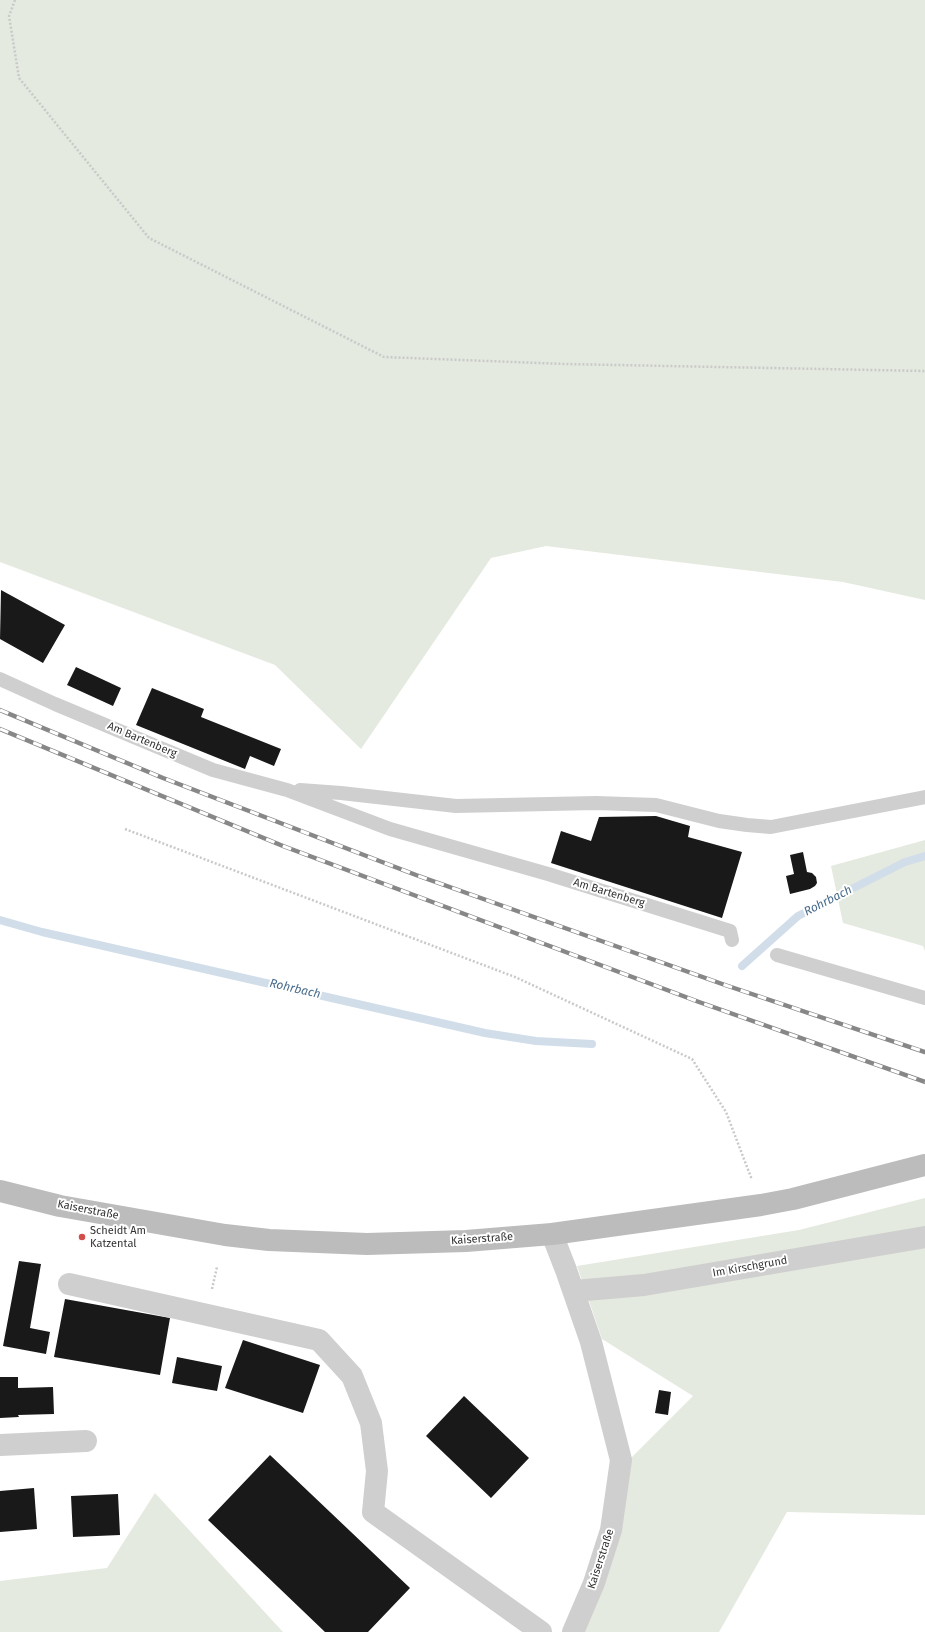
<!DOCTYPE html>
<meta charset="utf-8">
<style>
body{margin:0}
canvas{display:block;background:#fff}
</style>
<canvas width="925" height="1632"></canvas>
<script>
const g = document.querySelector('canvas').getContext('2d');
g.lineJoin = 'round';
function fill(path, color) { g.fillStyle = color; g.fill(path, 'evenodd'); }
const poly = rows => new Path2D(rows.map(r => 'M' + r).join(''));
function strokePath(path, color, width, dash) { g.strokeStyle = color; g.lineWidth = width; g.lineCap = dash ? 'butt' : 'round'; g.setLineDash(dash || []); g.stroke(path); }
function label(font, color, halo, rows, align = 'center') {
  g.font = font + ' "Fira Sans",sans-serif'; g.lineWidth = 4; g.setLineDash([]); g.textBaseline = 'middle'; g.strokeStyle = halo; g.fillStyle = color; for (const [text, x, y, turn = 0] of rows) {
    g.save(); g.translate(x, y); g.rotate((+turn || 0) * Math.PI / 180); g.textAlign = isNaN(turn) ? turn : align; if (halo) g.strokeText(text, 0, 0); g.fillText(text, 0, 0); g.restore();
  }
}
fill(poly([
 [0,0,925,0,925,600,843,582,546,546,491,558,361,749,275,665,0,562],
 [925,840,925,951,923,946,843,923,831,866],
 [925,1198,925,1515,787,1512,719,1632,584,1632,631,1458,693,1396,602,1339,577,1266,799,1230],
 [155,1493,283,1632,0,1632,0,1581,107,1568]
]), '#e4eadf');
strokePath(poly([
 [0,920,42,932,485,1033,536,1041,592,1044],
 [742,966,798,916,905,862,925,856]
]), '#d1deea', 8);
fill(poly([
 [1,590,65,625,43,663,0,639],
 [76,667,121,688,113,706,67,685],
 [152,688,204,709,201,717,281,749,274,766,250,756,245,769,136,725],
 [656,816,690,826,688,837,742,852,722,918,551,863,561,831,591,841,599,817],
 [803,852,807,872,812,873,816,877,817,883,815,886,810,889,790,894,786,876,794,874,790,855],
 [19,1261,41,1264,30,1328,50,1332,46,1354,3,1346],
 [65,1299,170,1318,160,1375,54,1357],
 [243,1340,320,1365,303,1413,225,1388],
 [177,1357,222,1366,217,1391,172,1383],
 [0,1377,18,1377,18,1388,53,1387,54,1414,18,1415,19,1417,0,1418],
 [659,1390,671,1392,668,1415,655,1413],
 [464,1396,529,1458,491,1498,426,1436],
 [270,1455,410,1588,368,1632,325,1632,208,1520],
 [34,1488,37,1529,0,1532,0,1491],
 [118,1494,120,1535,73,1537,71,1496]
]), '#191919');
strokePath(poly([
 [15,0,9,16,19,78,149,238,384,357,565,364,925,371],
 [125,829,515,977,692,1059,726,1112,752,1180],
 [212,1289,217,1267]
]), '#c9c9c9', 2.5, [2, 2]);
strokePath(poly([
 [0,679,55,704,213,770,287,790,390,829,548,874,730,931,732,940],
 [300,790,341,793,456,806,596,803,656,805,719,821,747,825,771,827,925,797],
 [777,955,925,998]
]), '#cfcfcf', 14);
strokePath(poly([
 [552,1234,566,1270,591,1342,621,1460,611,1530,594,1583,573,1632],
 [69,1284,319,1340,352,1376,371,1423,377,1471,373,1512,541,1632],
 [574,1291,644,1285,925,1237],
 [0,1445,86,1441]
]), '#cfcfcf', 22);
strokePath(poly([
 [0,1191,60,1206,225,1235,269,1240,367,1244,466,1241,552,1234,761,1205,793,1199,925,1165]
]), '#bcbcbc', 22);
const rail = poly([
 [0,710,163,778,416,875,725,985,925,1052],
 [0,729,283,846,699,1002,925,1082]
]);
strokePath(rail, '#878787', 4.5);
strokePath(rail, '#fff', 3, [9]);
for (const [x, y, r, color] of [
 [82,1237,4,"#d24e4b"]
]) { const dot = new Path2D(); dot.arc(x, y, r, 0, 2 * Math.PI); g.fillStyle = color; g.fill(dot); strokePath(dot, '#fff', 1.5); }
label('11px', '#323232', '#fff', [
 ["Am Bartenberg",142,740,23],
 ["Am Bartenberg",609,893,17],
 ["Kaiserstraße",88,1210,11],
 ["Kaiserstraße",482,1239,-4],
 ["Im Kirschgrund",750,1267,-10],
 ["Kaiserstraße",601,1559,-72]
]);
label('11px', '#323232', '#fff', [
 ["Scheidt Am",90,1231],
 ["Katzental",90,1244]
], 'left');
label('italic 12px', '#486b8c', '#fff', [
 ["Rohrbach",828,901,-27],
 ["Rohrbach",295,989,13]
]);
</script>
